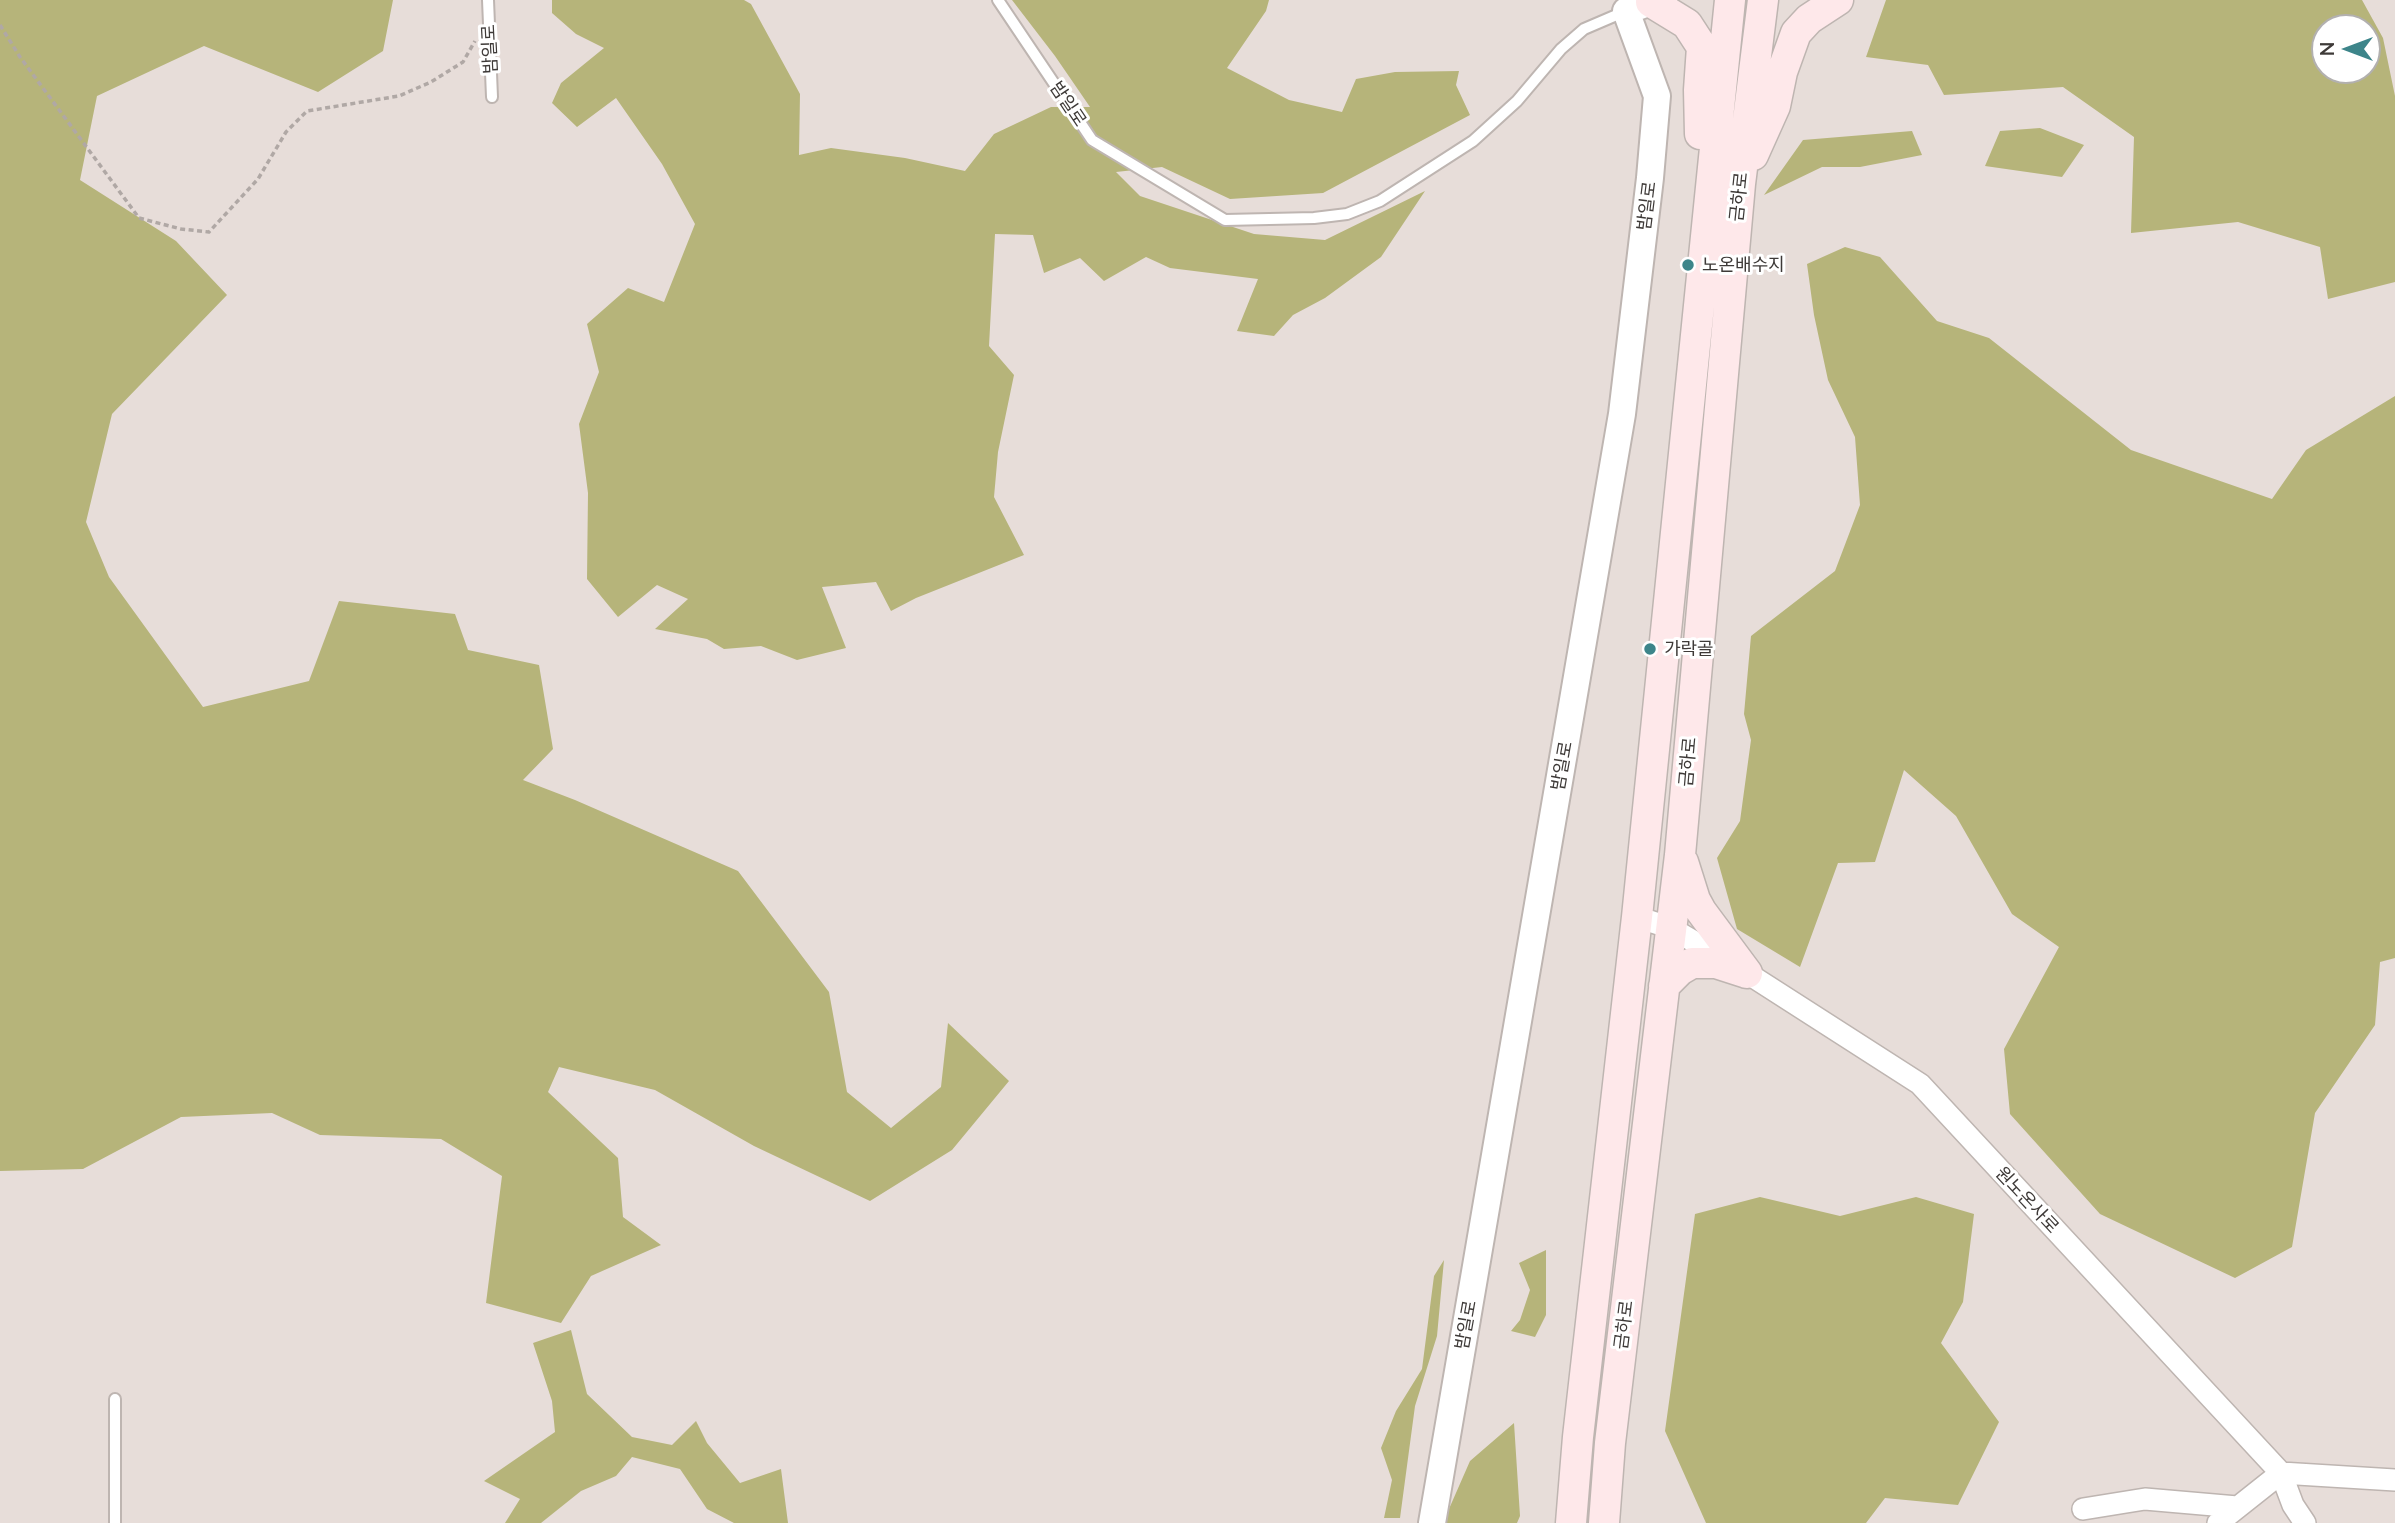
<!DOCTYPE html>
<meta charset="utf-8">
<style>
body{margin:0}
#map{position:relative;width:2395px;height:1523px;overflow:hidden;background:#e7ddd9;font-family:Lato,sans-serif}
canvas{display:block}
.north{position:absolute;left:2311px;top:14px;width:70px;height:70px;box-sizing:border-box;background:#fff;border:2px solid #b2b0af;border-radius:50%;rotate:270deg;font-size:19px;font-weight:700;line-height:28px;text-align:center;color:#3e3a38}
.north::after{content:'';display:block;margin:auto;width:24px;height:32px;background:#3d858a;clip-path:polygon(50% 0,100% 100%,50% 72%,0 100%)}
</style>
<div id="map">
<canvas width="2395" height="1523"></canvas>
<div class="north">N</div>
</div>
<script>
const g = document.querySelector('canvas').getContext('2d');
g.lineJoin = 'round';
function fill(path, color) { g.fillStyle = color; g.fill(path, 'evenodd'); }
const poly = rows => new Path2D(rows.map(r => 'M' + r).join(''));
function strokePath(path, color, width, dash) { g.strokeStyle = color; g.lineWidth = width; g.lineCap = dash ? 'butt' : 'round'; g.setLineDash(dash || []); g.stroke(path); }
function label(font, color, halo, rows, align = 'center') {
  g.font = font + ' Lato,"Noto Sans KR",sans-serif'; g.lineWidth = 6; g.setLineDash([]); g.textBaseline = 'middle'; g.strokeStyle = halo; g.fillStyle = color; for (const [text, x, y, turn = 0] of rows) {
    g.save(); g.translate(x, y); g.rotate((+turn || 0) * Math.PI / 180); g.textAlign = isNaN(turn) ? turn : align; if (halo) g.strokeText(text, 0, 0); g.fillText(text, 0, 0); g.restore();
  }
}
fill(poly([
 [0,0,393,0,383,51,318,92,204,46,97,96,80,180,176,241,227,295,112,414,86,522,109,577,203,707,309,681,339,601,455,614,468,650,539,665,553,749,523,780,575,800,738,871,829,992,847,1092,891,1128,941,1087,948,1023,1009,1081,952,1150,870,1201,754,1146,655,1090,559,1067,548,1092,618,1158,623,1217,661,1245,591,1276,561,1323,486,1303,502,1176,441,1139,320,1135,272,1113,181,1117,83,1169,0,1171],
 [552,0,744,0,751,4,800,94,799,155,831,148,905,158,965,171,994,134,1051,107,1090,107,1055,56,1012,0,1269,0,1266,11,1227,68,1289,100,1342,112,1356,79,1395,72,1459,71,1456,85,1470,115,1323,193,1230,199,1162,167,1116,172,1140,196,1254,234,1325,240,1425,191,1381,257,1325,298,1293,315,1274,336,1237,331,1258,279,1170,268,1146,257,1104,281,1080,258,1044,273,1033,235,995,234,989,346,1014,375,998,452,994,497,1024,555,916,598,891,611,876,582,822,587,846,648,797,660,761,646,724,649,707,639,655,629,688,599,657,585,618,617,587,579,588,493,579,424,599,372,587,324,628,288,664,302,695,224,662,164,616,98,577,127,552,103,561,83,604,48,576,34,552,13],
 [1886,0,2362,0,2383,38,2395,96,2395,282,2328,299,2320,247,2238,222,2131,233,2134,137,2063,87,1944,95,1928,65,1866,57],
 [2325,28,2367,28,2367,70,2325,70],
 [2040,128,2084,145,2062,177,1985,166,2000,131],
 [1912,131,1922,155,1860,167,1822,167,1764,195,1803,140],
 [1845,247,1880,257,1937,321,1989,338,2131,450,2272,499,2306,450,2395,396,2395,958,2380,962,2375,1025,2315,1113,2292,1247,2235,1278,2100,1214,2010,1114,2004,1049,2059,947,2012,914,1956,816,1904,770,1875,862,1838,863,1800,967,1737,929,1717,858,1740,821,1751,740,1744,714,1751,636,1835,571,1860,505,1855,437,1828,380,1814,315,1807,264],
 [1760,1197,1840,1216,1916,1197,1974,1214,1963,1302,1941,1343,1999,1422,1958,1505,1885,1498,1866,1523,1706,1523,1665,1431,1695,1214],
 [1546,1250,1546,1315,1535,1337,1511,1331,1520,1320,1530,1290,1519,1263],
 [1444,1260,1437,1336,1415,1406,1400,1518,1384,1518,1392,1480,1381,1448,1396,1411,1422,1369,1434,1276],
 [571,1330,587,1394,632,1437,672,1445,696,1421,707,1443,740,1483,781,1469,788,1523,734,1523,707,1509,680,1469,632,1457,616,1476,581,1491,541,1523,505,1523,520,1499,484,1481,555,1432,552,1401,533,1343],
 [1514,1423,1520,1516,1517,1523,1446,1523,1445,1518,1470,1461]
]), '#b6b47a');
const service = poly([
 [488,0,492,97],
 [998,0,1092,140,1225,220,1314,218,1347,214,1380,201,1473,141,1517,101,1561,49,1584,29,1626,11],
 [115,1523,115,1399]
]);
const minor = poly([
 [1637,917,1671,928,1747,973,1920,1084,2281,1473,2395,1480],
 [2083,1509,2145,1499,2237,1507],
 [2218,1523,2281,1473,2293,1505,2305,1523]
]);
const tertiary = poly([
 [1432,1523,1622,414,1650,178,1657,96,1626,11,1651,2,1664,0]
]);
const secondary = poly([
 [1653,0,1651,2,1687,24,1702,47,1699,90,1700,134],
 [1753,155,1775,106,1782,72,1796,33,1809,19,1838,0],
 [1683,862,1695,900,1701,911,1747,973],
 [1664,986,1680,970,1692,963,1716,963,1747,973],
 [1571,1523,1578,1437,1637,917,1730,0],
 [1604,1523,1610,1443,1680,855,1740,184,1763,0]
]);
strokePath(service, '#beb5b1', 14);
strokePath(minor, '#beb5b1', 24);
strokePath(tertiary, '#beb5b1', 30);
strokePath(secondary, '#beb5b1', 33);
strokePath(poly([
 [0,25,20,57,139,218,181,229,209,232,258,179,286,132,307,111,399,96,431,82,463,62,475,41]
]), '#b0a8a5', 3.5, [5, 3.5]);
strokePath(service, '#fff', 10);
strokePath(minor, '#fff', 21);
strokePath(tertiary, '#fff', 26);
strokePath(secondary, '#fee8ea', 30);
for (const [x, y, r, color] of [
 [1688,265,7,"#3d858a"],
 [1650,649,7,"#3d858a"]
]) { const dot = new Path2D(); dot.arc(x, y, r, 0, 2 * Math.PI); g.fillStyle = color; g.fill(dot); strokePath(dot, '#fff', 2.5); }
label('18px', '#3e3a38', '#fff', [
 ["밤일로",490,49,-93],
 ["밤일로",1068,104,56],
 ["금하로",1739,197,-84],
 ["밤일로",1647,206,-83],
 ["금하로",1688,762,-85],
 ["밤일로",1562,766,-80],
 ["원노온사로",2027,1200,47],
 ["밤일로",1466,1325,-80],
 ["금하로",1624,1325,-83]
]);
label('18px', '#3e3a38', '#fff', [
 ["노온배수지",1702,265],
 ["가락골",1664,649]
], 'left');
</script>
